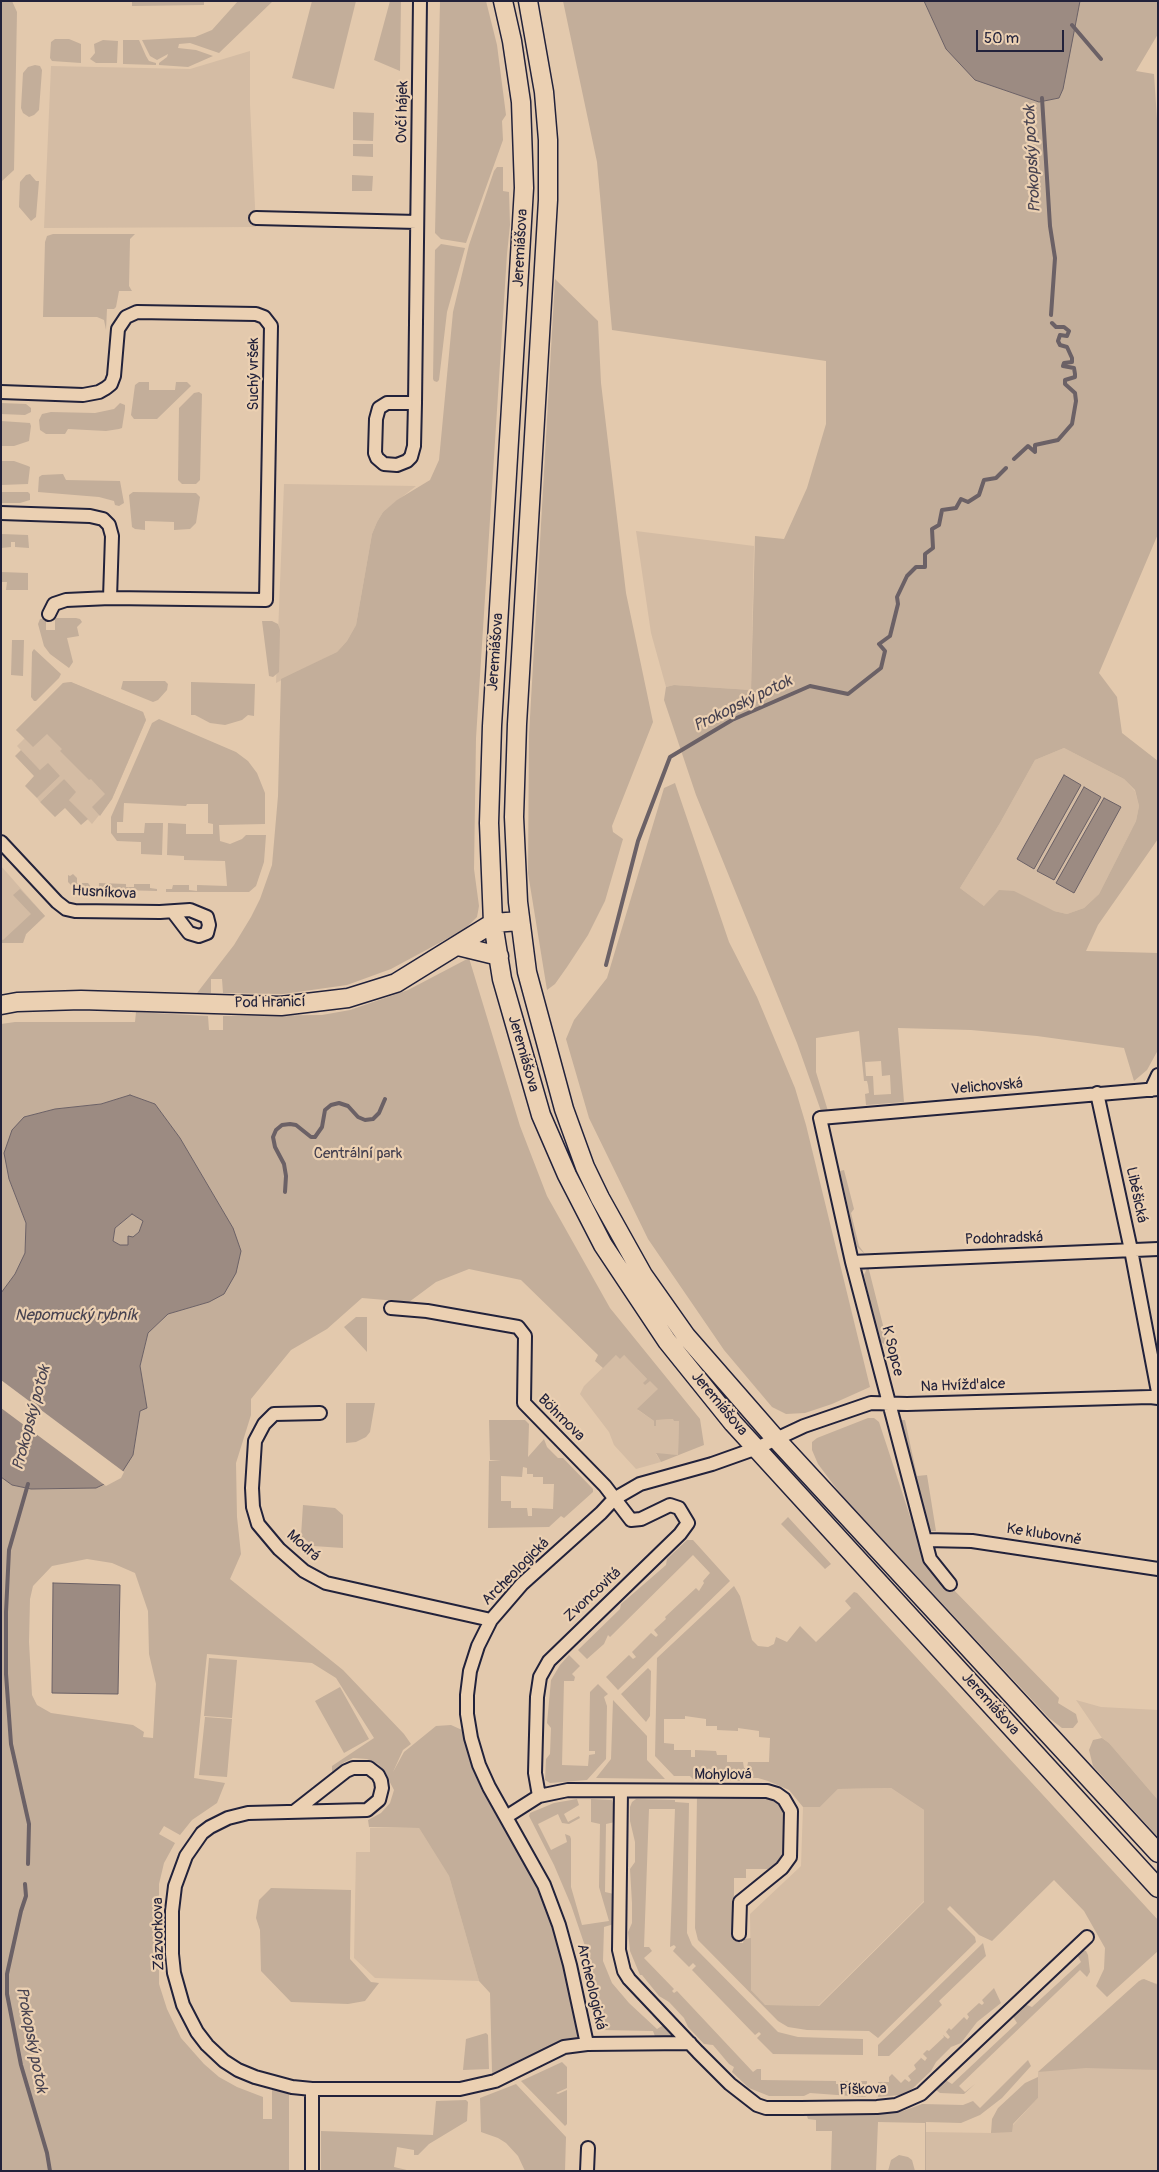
<!DOCTYPE html>
<meta charset="utf-8">
<style>
body{margin:0}
#map{position:relative;width:1159px;height:2172px;overflow:hidden;background:#e3c9ad;font-family:Pangolin,sans-serif}
canvas{display:block}
.frame{position:absolute;inset:0;border:2px solid #22223b;pointer-events:none}
.scale{position:absolute;left:976px;top:30px;width:88px;height:22px;box-sizing:border-box;border:2px solid #22223b;border-top:0;padding-left:6px;font-size:15px;line-height:18px;white-space:nowrap;color:#22223b;-webkit-text-stroke:4px #ebd0b2;paint-order:stroke}
</style>
<div id="map">
<canvas width="1159" height="2172"></canvas>
<div class="frame"></div>
<div class="scale">50 m</div>
</div>
<script>
const g = document.querySelector('canvas').getContext('2d');
g.lineJoin = 'round';
function fill(path, color) { g.fillStyle = color; g.fill(path, 'evenodd'); }
const poly = rows => new Path2D(rows.map(r => 'M' + r).join(''));
function strokePath(path, color, width, dash) { g.strokeStyle = color; g.lineWidth = width; g.lineCap = dash ? 'butt' : 'round'; g.setLineDash(dash || []); g.stroke(path); }
function label(font, color, halo, rows, align = 'center') {
  g.font = font + ' Pangolin,sans-serif'; g.lineWidth = 4.5; g.setLineDash([]); g.textBaseline = 'middle'; g.strokeStyle = halo; g.fillStyle = color; for (const [text, x, y, turn = 0] of rows) {
    g.save(); g.translate(x, y); g.rotate((+turn || 0) * Math.PI / 180); g.textAlign = isNaN(turn) ? turn : align; if (halo) g.strokeText(text, 0, 0); g.fillText(text, 0, 0); g.restore();
  }
}
fill(poly([
 [250,51,250,105,256,227,44,228,51,66,190,69],
 [284,484,416,486,383,512,377,522,372,534,356,625,347,641,337,652,276,683],
 [636,531,754,546,751,690,674,685,666,687,651,633],
 [71,682,143,712,146,720,112,799,92,824,68,799,64,779,40,802,37,798,60,776,40,770,17,746,25,738,16,730,63,683],
 [1064,748,1124,779,1135,791,1139,806,1136,821,1099,894,1084,908,1067,914,1054,911,984,906,960,888,1000,823,1035,760],
 [1,866,45,916,26,934,23,943,1,943],
 [616,1355,624,1355,647,1379,644,1383,650,1380,659,1389,638,1410,654,1421,654,1426,656,1420,674,1419,679,1421,678,1455,656,1454,661,1462,636,1469,614,1445,609,1432,580,1394,584,1386],
 [1076,1700,1101,1707,1158,1710,1158,1800,1109,1743,1102,1738],
 [891,1788,924,1810,924,1901,818,2006,764,2005,751,1990,750,1914,801,1866,803,1807,820,1807,838,1789],
 [370,1828,419,1828,449,1876,479,1981,375,1978,354,1958,356,1852,370,1852],
 [1142,1979,1158,1984,1158,2171,926,2171,926,2132,991,2133,1013,2125,1038,2098,1038,2072]
]), '#d4bca4');
fill(poly([
 [1,1,12,1,17,12,14,170,1,182],
 [132,1,204,1,204,5,132,6],
 [238,1,273,1,219,53,190,43,179,44,178,48,196,50,213,56,188,67,159,65,159,63,167,57,168,54,157,60,150,56,142,40,195,37,212,30],
 [312,1,356,1,334,89,292,78],
 [390,1,401,1,400,71,374,60],
 [440,1,486,1,497,45,506,115,502,121,503,140,466,243,441,239,435,233],
 [563,1,924,1,946,49,1004,90,1039,102,1059,98,1080,1,1158,1,1158,34,1136,71,1154,74,1158,134,1158,534,1099,673,1117,697,1122,733,1158,761,1158,839,1098,925,1086,951,1158,953,1158,1050,1147,1070,1134,1081,1124,1048,1037,1036,971,1030,898,1028,904,1102,866,1105,865,1094,869,1093,868,1085,867,1081,864,1081,859,1031,816,1038,816,1072,828,1111,821,1111,797,1043,696,795,664,700,666,687,674,685,751,690,755,536,784,539,807,488,826,424,826,361,612,330,597,162],
 [1064,748,1124,779,1135,790,1139,806,1136,821,1099,894,1084,908,1067,914,1054,911,1014,891,999,890,984,906,960,888,1000,823,1035,760],
 [881,1061,882,1076,890,1075,891,1094,874,1095,873,1076,866,1076,865,1062],
 [55,39,69,39,81,44,81,63,52,61,50,58,51,42],
 [103,40,118,41,117,63,96,63,90,59,95,53,94,44],
 [123,40,139,40,146,56,149,61,156,63,156,65,123,64],
 [35,65,40,66,42,70,39,110,34,115,29,117,23,113,21,108,23,73,28,67],
 [353,112,374,113,373,141,353,140],
 [353,144,373,144,373,157,353,156],
 [497,167,503,167,503,191,509,192,510,225,507,254,476,738,474,869,479,906,477,917,465,929,391,969,347,985,283,994,223,993,222,979,211,979,211,993,197,993,234,945,251,917,260,899,272,865,278,796,281,679,337,652,347,641,356,625,372,534,377,522,383,512,397,500,430,480,439,460,453,312,469,245,494,171],
 [30,174,36,181,39,181,36,217,31,221,19,207,20,182,26,175],
 [352,175,373,176,372,191,352,191],
 [53,234,135,234,130,239,129,286,132,291,119,291,116,307,114,309,107,309,106,330,104,320,97,317,43,317,45,242,47,236],
 [441,244,465,248,447,312,439,380,437,382,434,381,433,379,435,250],
 [555,279,598,321,601,383,626,593,653,722,612,826,613,832,623,839,605,901,588,935,567,967,555,984,547,990,528,873,529,735],
 [149,382,149,390,175,390,176,382,187,382,191,386,157,419,134,419,131,415,135,385,139,382],
 [199,392,202,394,200,480,196,484,182,484,178,480,179,408,194,393],
 [1,403,26,404,31,408,31,412,25,415,1,414],
 [120,403,125,405,125,409,122,428,119,429,106,431,68,429,65,434,46,434,40,430,39,420,42,414,51,412,95,413,114,409],
 [1,421,30,423,31,426,29,441,14,446,1,446],
 [1,461,14,461,28,466,30,467,28,484,1,485],
 [63,474,66,480,120,481,124,503,119,506,115,505,114,501,99,497,38,492,39,477,42,475],
 [1,492,28,492,30,494,30,500,20,503,1,503],
 [133,492,196,493,200,497,196,523,190,529,174,530,174,522,145,521,145,530,135,529,132,527,129,495],
 [1,534,28,535,29,548,15,547,15,542,11,542,11,547,1,548],
 [1,572,28,573,28,590,6,590,7,582,1,582],
 [46,618,46,630,55,630,55,618,76,618,80,619,82,622,77,627,79,636,67,638,73,662,69,668,50,654,44,646,38,624,40,619],
 [262,621,272,621,278,624,280,630,279,672,273,677,269,676],
 [12,640,24,640,23,676,11,675],
 [34,649,61,674,59,678,36,701,34,701,31,697,32,652],
 [123,681,165,681,168,684,167,690,158,700,153,702,121,689],
 [71,682,143,712,146,720,112,799,100,816,92,807,105,794,91,779,89,780,60,751,62,749,47,734,33,747,16,730,63,683],
 [191,682,255,684,254,716,248,715,242,720,225,725,210,723,195,715,191,715],
 [159,719,236,752,248,761,257,773,265,793,265,824,219,825,220,841,230,844,242,839,246,835,266,835,264,862,256,886,249,892,166,892,166,889,172,889,173,885,189,885,189,890,197,891,197,885,227,886,225,861,184,860,184,856,167,855,168,823,186,824,186,834,213,834,213,824,208,823,208,804,187,804,186,806,124,803,123,822,117,822,117,833,144,833,145,823,163,823,162,855,141,854,141,842,117,841,111,833,111,817,152,723],
 [21,750,40,770,48,763,60,776,37,798,25,786,34,776,15,756],
 [64,779,76,792,69,800,88,819,81,825,65,808,55,817,40,802],
 [675,783,729,942,757,997,795,1088,806,1125,870,1387,832,1404,805,1413,786,1414,772,1407,724,1350,648,1239,589,1118,566,1039,574,1020,607,978,664,788],
 [73,874,77,878,77,883,88,883,91,887,99,888,99,883,126,884,126,887,134,887,134,884,150,884,150,888,157,889,157,891,80,889,72,886,68,882,68,875,70,876],
 [20,889,45,916,26,934,23,943,1,943,1,939,3,940,31,914,13,895],
 [469,958,520,1126,547,1196,610,1308,700,1419,704,1445,661,1462,656,1453,678,1455,679,1421,674,1421,673,1419,656,1420,656,1426,654,1426,654,1421,637,1409,658,1389,650,1381,645,1385,643,1383,647,1379,624,1355,620,1359,616,1355,603,1368,595,1361,598,1355,521,1280,469,1269,436,1282,409,1302,362,1298,327,1329,291,1350,251,1399,251,1415,236,1463,237,1517,241,1554,230,1579,343,1670,404,1734,411,1744,403,1750,393,1772,404,1752,436,1726,451,1725,462,1730,470,1761,482,1791,504,1829,544,1885,587,2044,495,2081,492,2072,490,1993,479,1981,449,1876,419,1828,369,1827,368,1820,381,1813,390,1803,394,1790,384,1771,378,1764,367,1759,353,1758,343,1763,332,1773,332,1766,374,1738,336,1678,312,1663,207,1654,194,1778,225,1783,217,1803,192,1820,180,1835,164,1826,159,1834,175,1843,164,1863,159,1884,159,1984,167,2009,181,2038,204,2064,219,2077,237,2087,263,2097,263,2119,272,2119,272,2088,289,2091,289,2171,1,2171,1,1477,12,1485,31,1489,96,1488,119,1477,133,1455,140,1411,147,1408,140,1366,148,1333,168,1314,209,1302,233,1228,180,1138,155,1104,130,1095,101,1104,55,1109,24,1117,9,1179,26,1223,25,1253,15,1274,1,1293,1,1024,15,1022,135,1022,136,1012,208,1016,209,1030,223,1030,223,1016,322,1015,350,1010,408,990],
 [87,1559,112,1563,135,1573,148,1611,149,1654,156,1684,153,1738,143,1737,144,1732,133,1725,51,1713,37,1705,32,1695,29,1642,30,1599,33,1586,52,1566],
 [844,1170,854,1209,851,1213,859,1246,865,1254,857,1247,840,1171],
 [132,1214,144,1221,139,1232,128,1245,120,1245,113,1241,115,1228],
 [868,1266,891,1357,888,1358,885,1345,880,1341,870,1301,864,1275],
 [356,1317,367,1317,367,1352,344,1327],
 [346,1403,375,1403,370,1432,366,1437,356,1442,346,1443],
 [868,1418,874,1418,879,1422,926,1565,944,1588,950,1586,1059,1698,1058,1703,1076,1714,1078,1722,1073,1728,1062,1728,1049,1718,842,1496,818,1464,812,1450,812,1442,817,1438],
 [489,1420,525,1420,529,1424,528,1457,544,1439,547,1447,558,1458,563,1458,593,1489,593,1492,564,1518,561,1516,549,1527,488,1528,489,1461,501,1461,490,1460],
 [523,1467,527,1468,527,1474,533,1474,533,1477,543,1477,543,1484,554,1484,553,1509,532,1508,532,1516,528,1516,527,1508,511,1508,511,1501,501,1501,501,1476,522,1477],
 [902,1420,905,1420,917,1476,927,1475,936,1531,926,1531,899,1424],
 [303,1505,335,1508,343,1515,343,1548,313,1546,301,1536],
 [788,1517,831,1564,825,1569,781,1524],
 [687,1540,693,1540,730,1581,618,1690,606,1677,629,1655,633,1659,636,1657,632,1652,651,1633,656,1637,658,1635,654,1630,666,1619,665,1617,696,1588,699,1591,704,1583,703,1581,710,1573,693,1555,610,1637,608,1635,604,1644,587,1659,578,1650,620,1609,621,1604,666,1565,667,1559],
 [734,1586,740,1596,752,1640,758,1646,768,1647,774,1644,776,1637,787,1642,800,1626,816,1642,851,1608,845,1601,854,1592,857,1593,1158,1920,1158,1951,1107,1997,1096,1986,1104,1969,1105,1948,1084,1911,1054,1880,992,1941,979,1935,950,1906,947,1909,975,1937,976,1942,878,2038,869,2031,807,2030,788,2027,778,2021,698,1940,695,1928,697,1796,765,1797,782,1804,788,1823,786,1855,772,1869,746,1869,746,1878,734,1878,734,1939,740,1940,740,1943,743,1943,744,1939,751,1938,751,1990,765,2005,819,2006,924,1902,924,1810,891,1788,838,1789,820,1807,803,1807,789,1790,768,1781,758,1778,747,1778,743,1781,694,1780,690,1776,674,1776,655,1756,657,1658],
 [685,1716,706,1719,706,1726,717,1726,717,1730,738,1731,738,1728,759,1731,759,1737,770,1738,769,1762,748,1762,747,1768,744,1768,743,1762,727,1762,727,1755,717,1755,716,1751,695,1750,695,1757,691,1757,691,1750,674,1750,674,1744,664,1743,664,1719,685,1719],
 [569,1655,580,1666,572,1674,575,1677,574,1681,564,1681,562,1765,588,1766,589,1755,595,1754,595,1751,589,1751,590,1692,598,1684,608,1694,604,1697,607,1706,606,1759,587,1780,550,1783,545,1780,546,1759,550,1754,551,1728,547,1723,551,1680,560,1665],
 [209,1658,237,1660,232,1718,204,1716],
 [648,1668,651,1671,650,1716,646,1722,621,1694],
 [340,1687,369,1739,344,1753,315,1701],
 [613,1700,647,1736,647,1760,665,1779,596,1778,611,1759],
 [205,1717,232,1719,227,1777,199,1775],
 [1102,1738,1109,1743,1158,1800,1158,1837,1093,1766,1089,1750,1093,1740],
 [577,1799,579,1805,564,1814,568,1822,579,1816,580,1818,569,1824,562,1823,558,1814,538,1824,551,1850,567,1842,565,1834,570,1836,571,1839,571,1887,582,1925,609,1921,599,1887,600,1824,591,1822,591,1799,612,1800,615,1809,615,1822,606,1824,605,1892,614,1894,614,1924,604,1927,603,1961,612,1983,629,2003,657,2029,665,2024,671,2030,673,2036,669,2039,656,2039,653,2031,602,2030,585,1946,571,1905,554,1865,529,1816,530,1813,554,1803],
 [636,1799,675,1800,675,1802,689,1803,687,1933,692,1945,778,2032,798,2037,863,2039,863,2055,773,2054,757,2038,761,2034,759,2032,755,2035,692,1970,696,1966,693,1963,689,1967,673,1951,676,1947,674,1945,670,1947,675,1809,649,1809,644,1947,649,1947,652,1951,644,1958,674,1989,672,1991,674,1993,677,1991,753,2072,757,2069,761,2069,761,2080,836,2081,836,2084,840,2084,840,2081,867,2081,867,2095,865,2097,810,2093,804,2096,769,2096,749,2088,732,2072,734,2067,729,2064,713,2045,704,2044,688,2027,684,2018,669,2002,659,1996,642,1975,640,1975,630,1951,628,1932,632,1923,632,1903,630,1869,635,1862,635,1842,630,1821,630,1807,632,1802],
 [271,1888,351,1890,350,1959,371,1982,379,1983,365,2001,348,2004,291,2002,261,1971,260,1930,256,1918,259,1900],
 [983,1943,986,1956,939,2001,942,2005,889,2056,878,2056,878,2045],
 [1081,1950,1086,1951,1088,1955,1090,1972,1087,1977,1080,1970,959,2086,965,2092,975,2084,964,2094,940,2093,936,2090,937,2085,944,2079,952,2084,1017,2023,1012,2015,1024,2004,1032,2007,1081,1962,1076,1953],
 [1144,1979,1158,1985,1158,2070,1086,2068,1038,2072,1139,1981],
 [994,1988,1001,2003,977,2022,961,2043,951,2047,936,2062,931,2071,912,2089,900,2095,878,2097,878,2082,889,2082,889,2077,892,2074,901,2083,905,2079,909,2082,911,2080,908,2076,916,2069,914,2065,921,2058,920,2057,925,2061,927,2058,923,2054,927,2050,929,2051,944,2037,943,2035,948,2039,950,2037,946,2032,949,2028,951,2030,964,2017,967,2020,969,2017,967,2014,979,2003,982,2005,984,2003,982,2000],
 [486,2033,488,2035,489,2069,463,2070,466,2039],
 [1028,2060,1031,2066,1002,2098,980,2115,961,2123,926,2122,926,2171,925,2171,925,2123,878,2122,876,2171,831,2171,832,2131,816,2131,816,2120,808,2119,807,2116,811,2112,891,2112,903,2111,922,2104,963,2105,973,2101,980,2108],
 [562,2062,567,2067,567,2088,556,2093,558,2094,567,2090,567,2124,565,2126,521,2081],
 [1038,2077,1038,2098,1013,2124,1012,2132,991,2133,992,2119,998,2108,1025,2083],
 [516,2084,566,2137,565,2171,525,2171,518,2156,506,2143,498,2138,481,2132,480,2098],
 [466,2100,468,2102,467,2121,429,2144,418,2155,414,2155,414,2150,397,2147,394,2167,411,2171,321,2171,321,2131,433,2135,436,2101],
 [899,2155,908,2157,912,2160,915,2171,888,2171,891,2160]
]), '#c3ae9a');
const water = poly([
 [924,1,1080,1,1063,89,1059,98,1039,102,975,80,946,49,924,1],
 [1064,775,1081,785,1034,869,1017,859,1064,775],
 [1084,787,1101,797,1054,880,1037,871,1084,787],
 [1104,798,1121,807,1074,893,1056,883,1104,798],
 [130,1095,155,1104,180,1138,233,1228,241,1251,236,1273,224,1294,209,1302,168,1314,148,1333,140,1366,147,1408,140,1411,133,1455,119,1477,96,1488,31,1489,12,1485,1,1477,1,1293,15,1274,25,1253,26,1223,9,1179,4,1153,12,1130,24,1117,55,1109,101,1104,130,1095],
 [132,1214,143,1221,139,1232,133,1237,128,1236,128,1245,120,1245,113,1241,115,1228,132,1214],
 [53,1583,120,1585,118,1694,52,1693,53,1583]
]);
fill(water, '#9c8b82');
strokePath(water, '#6b6166', 1);
fill(poly([
 [1,1380,124,1472,121,1478,106,1486,1,1408]
]), '#e3c9ad');
strokePath(poly([
 [1072,25,1101,59],
 [1042,98,1050,226,1055,258,1051,315],
 [1014,459,1028,446,1035,452,1035,445,1058,440,1072,424,1076,401,1075,393,1065,384,1065,380,1075,377,1075,374,1074,368,1063,366,1064,363,1072,362,1072,358,1067,347,1060,345,1058,341,1060,335,1067,336,1069,331,1064,327,1056,327,1052,323],
 [606,965,638,841,670,757,732,720,810,686,848,694,881,668,885,651,879,644,890,636,898,604,897,597,907,576,916,567,925,567,925,554,933,548,932,529,939,525,942,510,956,508,961,499,968,502,979,495,984,480,996,478,1006,468],
 [285,1192,286,1176,284,1164,275,1147,273,1137,276,1130,282,1125,290,1124,296,1125,311,1137,315,1137,322,1127,325,1110,331,1105,339,1103,348,1106,358,1117,365,1120,373,1119,379,1113,385,1099],
 [28,1484,9,1550,6,1612,6,1674,11,1744,29,1824,28,1864],
 [25,1884,26,1896,21,1911,7,1974,7,1994,21,2065,47,2153,50,2171]
]), '#6b6166', 4);
const street = poly([
 [256,218,417,222],
 [1,392,83,395,99,392,106,388,111,384,114,376,118,329,126,317,137,312,256,314,264,317,271,326,266,600,110,598,66,600,54,604,49,614],
 [415,403,414,446,411,457,407,461,397,465,384,464,377,458,375,453,376,419,379,408,387,403,415,403,420,1],
 [1,513,90,516,103,519,109,525,112,536,110,598],
 [1,842,57,902,66,909,75,911,160,912,190,910,207,917,209,925,207,933,199,936,189,933,173,912],
 [1151,1090,1158,1075],
 [1097,1093,1131,1250,1158,1392],
 [852,1262,1158,1249],
 [391,1308,427,1311,518,1327,525,1336,524,1403,605,1486,631,1520,641,1519,670,1505,679,1508,688,1523,680,1534,549,1661,540,1677,537,1697,535,1773,539,1796],
 [320,1413,274,1414,264,1424,255,1441,252,1488,253,1507,258,1524,279,1549,304,1571,326,1583,491,1620],
 [926,1540,972,1541,1158,1569],
 [950,1584,930,1559,852,1262,820,1118,1158,1089],
 [621,1791,619,1950,624,1971,629,1979,698,2052,730,2084,757,2105,766,2108,801,2108,877,2107,896,2105,921,2094,1087,1937],
 [295,1811,346,1771,353,1768,369,1768,378,1775,381,1781,382,1788,379,1800,367,1810,248,1813,228,1818,210,1827,202,1833,186,1856,175,1886,172,1911,172,1954,174,1973,183,2005,197,2032,207,2045,224,2061,238,2070,255,2077,292,2087,312,2089,460,2089,495,2081,564,2047,587,2044,690,2043],
 [506,1817,539,1796,568,1790,767,1791,777,1794,784,1799,791,1811,790,1857,782,1868,740,1902,739,1934],
 [587,2044,570,1965,559,1925,544,1885,489,1787,479,1765,471,1738,467,1714,467,1695,470,1671,478,1646,491,1620,522,1584,601,1513,614,1499,640,1484,712,1464,757,1448,804,1426,871,1403,907,1404,1150,1397,1158,1398],
 [312,2089,312,2171],
 [587,2171,588,2148]
]);
const secondary = poly([
 [503,1,512,41,521,102,524,188,492,726,489,823,493,923,502,979,541,1115,567,1175,603,1245,667,1341,733,1423,1158,1888],
 [528,1,544,92,548,140,548,200,517,724,514,817,518,902,527,972,564,1109,585,1167,600,1198,643,1275,686,1336,775,1438,1158,1853],
 [458,946,499,956],
 [1,1005,17,1002,81,1000,281,1006,348,998,396,983,493,923,520,921]
]);
strokePath(street, '#22223b', 16);
strokePath(secondary, '#22223b', 21);
strokePath(street, '#ebd0b2', 12);
strokePath(secondary, '#ebd0b2', 18);
label('15px', '#22223b', '#ebd0b2', [
 ["Ovčí hájek",403,112,-89],
 ["Jeremiášova",521,248,-87],
 ["Suchý vršek",254,374,-90],
 ["Jeremiášova",496,652,-86],
 ["Husníkova",104,893,3],
 ["Pod Hranicí",270,1003,-1],
 ["Jeremiášova",523,1054,74],
 ["Velichovská",987,1087,-5],
 ["Liběšická",1136,1195,78],
 ["Podohradská",1004,1239,-2],
 ["K Sopce",892,1351,76],
 ["Na Hvížďalce",963,1386,-2],
 ["Jeremiášova",719,1404,50],
 ["Böhmova",561,1418,45],
 ["Ke klubovně",1044,1535,9],
 ["Modrá",303,1546,41],
 ["Archeologická",516,1572,-45],
 ["Zvoncovitá",593,1595,-43],
 ["Jeremiášova",990,1704,48],
 ["Mohylová",723,1775],
 ["Zázvorkova",159,1934,-91],
 ["Archeologická",591,1987,77],
 ["Píškova",863,2090,-2]
]);
label('15px', '#423e4e', '#ebd0b2', [
 ["Centrální park",358,1154]
]);
label('italic 16px', '#474250', '#ebd0b2', [
 ["Prokopský potok",1033,159,-93],
 ["Prokopský potok",743,704,-26],
 ["Nepomucký rybník",76,1316],
 ["Prokopský potok",32,1418,-75],
 ["Prokopský potok",31,2040,79]
]);
</script>
